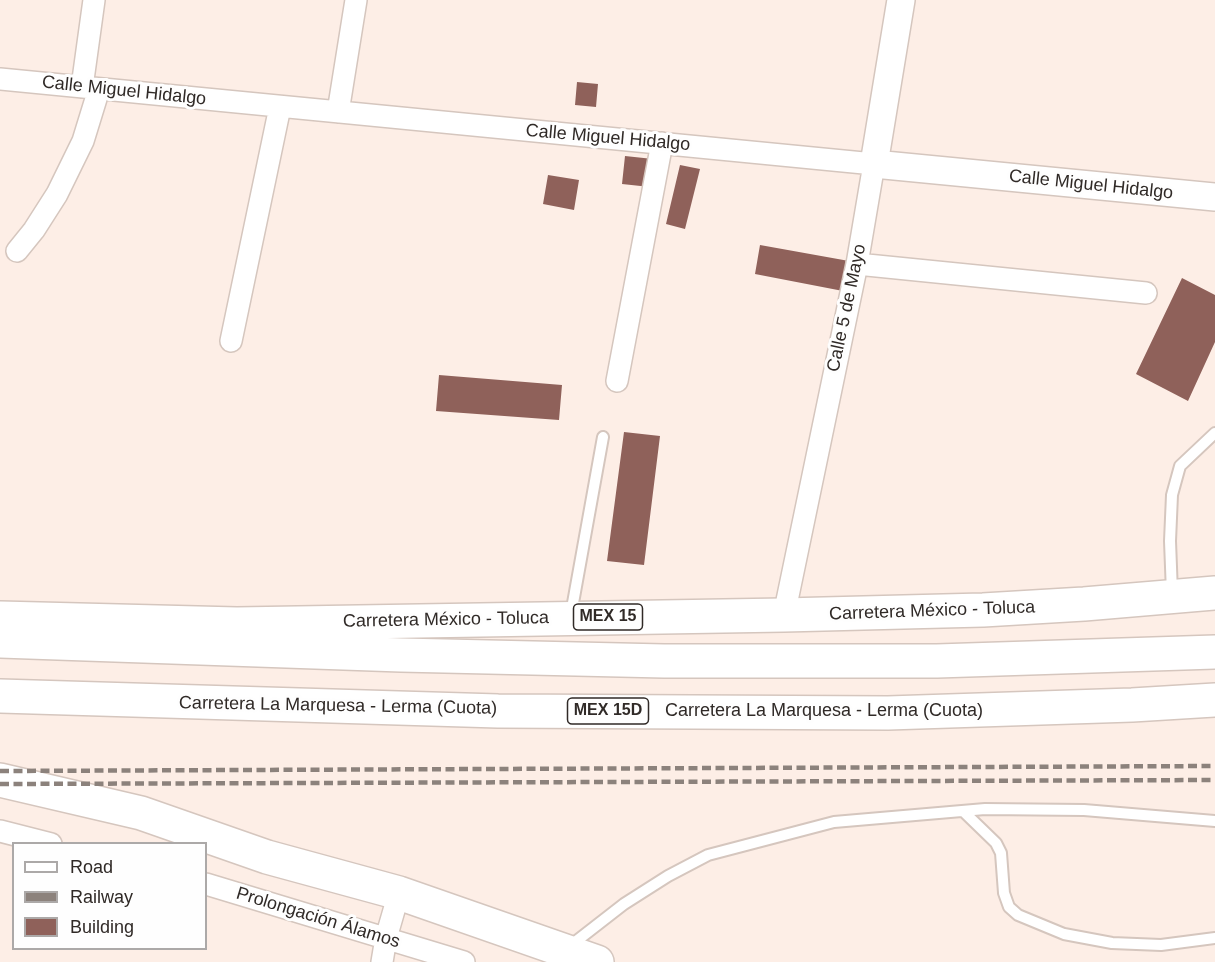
<!DOCTYPE html>
<meta charset="utf-8">
<style>
body{margin:0}
#map{position:relative;width:1215px;height:962px;overflow:hidden;background:#fdeee6;font-family:Arial,sans-serif}
canvas{display:block}
.legend{position:absolute;left:12px;top:842px;width:195px;height:108px;box-sizing:border-box;background:#fefefe;border:2px solid #aca9a8;margin:0;padding:8px 10px;list-style:none;font-size:18px;color:#302a27}
.legend li{display:flex;align-items:center;gap:12px;height:30px}
.legend b{width:30px;border:2px solid #aca9a8}
</style>
<div id="map">
<canvas width="1215" height="962"></canvas>
<ul class="legend">
<li><b style="height:8px;background:#fff"></b>Road</li>
<li><b style="height:8px;background:#8c827c"></b>Railway</li>
<li><b style="height:16px;background:#8f615a"></b>Building</li>
</ul>
</div>
<script>
const g = document.querySelector('canvas').getContext('2d');
g.lineJoin = 'round';
function fill(path, color) { g.fillStyle = color; g.fill(path, 'evenodd'); }
const poly = rows => new Path2D(rows.map(r => 'M' + r).join(''));
function strokePath(path, color, width, dash) { g.strokeStyle = color; g.lineWidth = width; g.lineCap = dash ? 'butt' : 'round'; g.setLineDash(dash || []); g.stroke(path); }
function label(font, color, halo, rows, align = 'center') {
  g.font = font + ' Arial,sans-serif'; g.lineWidth = 6; g.setLineDash([]); g.textBaseline = 'middle'; g.strokeStyle = halo; g.fillStyle = color; for (const [text, x, y, turn = 0] of rows) {
    g.save(); g.translate(x, y); g.rotate((+turn || 0) * Math.PI / 180); g.textAlign = isNaN(turn) ? turn : align; if (halo) g.strokeText(text, 0, 0); g.fillText(text, 0, 0); g.restore();
  }
}
fill(poly([
 [577,82,598,84,596,107,575,105],
 [625,156,653,159,650,187,622,184],
 [680,165,700,169,685,229,666,224],
 [548,175,579,180,574,210,543,204],
 [760,245,849,261,843,291,755,274],
 [1182,278,1215,295,1215,342,1188,401,1136,374],
 [439,375,562,385,559,420,436,411],
 [624,432,660,436,644,565,607,561]
]), '#8f615a');
const service = poly([
 [1172,593,1170,541,1172,495,1180,466,1215,433],
 [571,614,603,437],
 [963,811,996,843,1001,853,1004,893,1009,907,1018,915,1064,934,1112,943,1161,945,1215,938],
 [570,946,624,904,668,876,708,855,834,822,985,809,1084,810,1215,821]
]);
const minor = poly([
 [0,79,874,164,857,264,784,615],
 [82,87,94,0],
 [338,112,356,0],
 [17,251,34,230,57,194,83,141,99,89],
 [857,264,1146,293],
 [231,341,280,107],
 [617,381,662,143],
 [0,831,51,844],
 [206,884,464,962],
 [382,962,386,938,399,893]
]);
const tertiary = poly([
 [901,0,874,164,1215,197]
]);
const primary = poly([
 [0,618,237,624,784,615,983,610,1084,604,1215,593],
 [0,780,141,813,267,857,399,893,597,962]
]);
const motorway = poly([
 [0,641,401,655,664,661,937,661,1215,652],
 [0,696,498,711,888,713,1132,705,1215,700]
]);
strokePath(service, '#d5c6be', 14);
strokePath(minor, '#d5c6be', 24);
strokePath(tertiary, '#d5c6be', 30);
strokePath(primary, '#d5c6be', 36);
strokePath(motorway, '#d5c6be', 36);
strokePath(service, '#fff', 10);
strokePath(minor, '#fff', 21);
strokePath(tertiary, '#fff', 27);
strokePath(primary, '#fff', 33);
strokePath(motorway, '#fff', 33);
strokePath(poly([
 [0,771,1215,766],
 [0,784,1215,780]
]), '#8c827c', 4.5, [9, 4.5]);
for (const [x, y, w] of [
 [608,617,69],
 [608,711,81]
]) { const box = new Path2D(); box.roundRect(x - w / 2, y - 13, w, 26, 4.5); g.fillStyle = '#fefefe'; g.fill(box); strokePath(box, '#302a27', 1.5); }
label('bold 16px', '#302a27', null, [
 ["MEX 15",608,617],
 ["MEX 15D",608,711]
]);
label('18px', '#302a27', '#fefefe', [
 ["Calle Miguel Hidalgo",124,91,6],
 ["Calle Miguel Hidalgo",608,138,5],
 ["Calle Miguel Hidalgo",1091,185,6],
 ["Calle 5 de Mayo",847,308,-78],
 ["Carretera México - Toluca",932,611,-2],
 ["Carretera México - Toluca",446,620,-1],
 ["Carretera La Marquesa - Lerma (Cuota)",338,706,1],
 ["Carretera La Marquesa - Lerma (Cuota)",824,711],
 ["Prolongación Álamos",318,918,17]
]);
</script>
